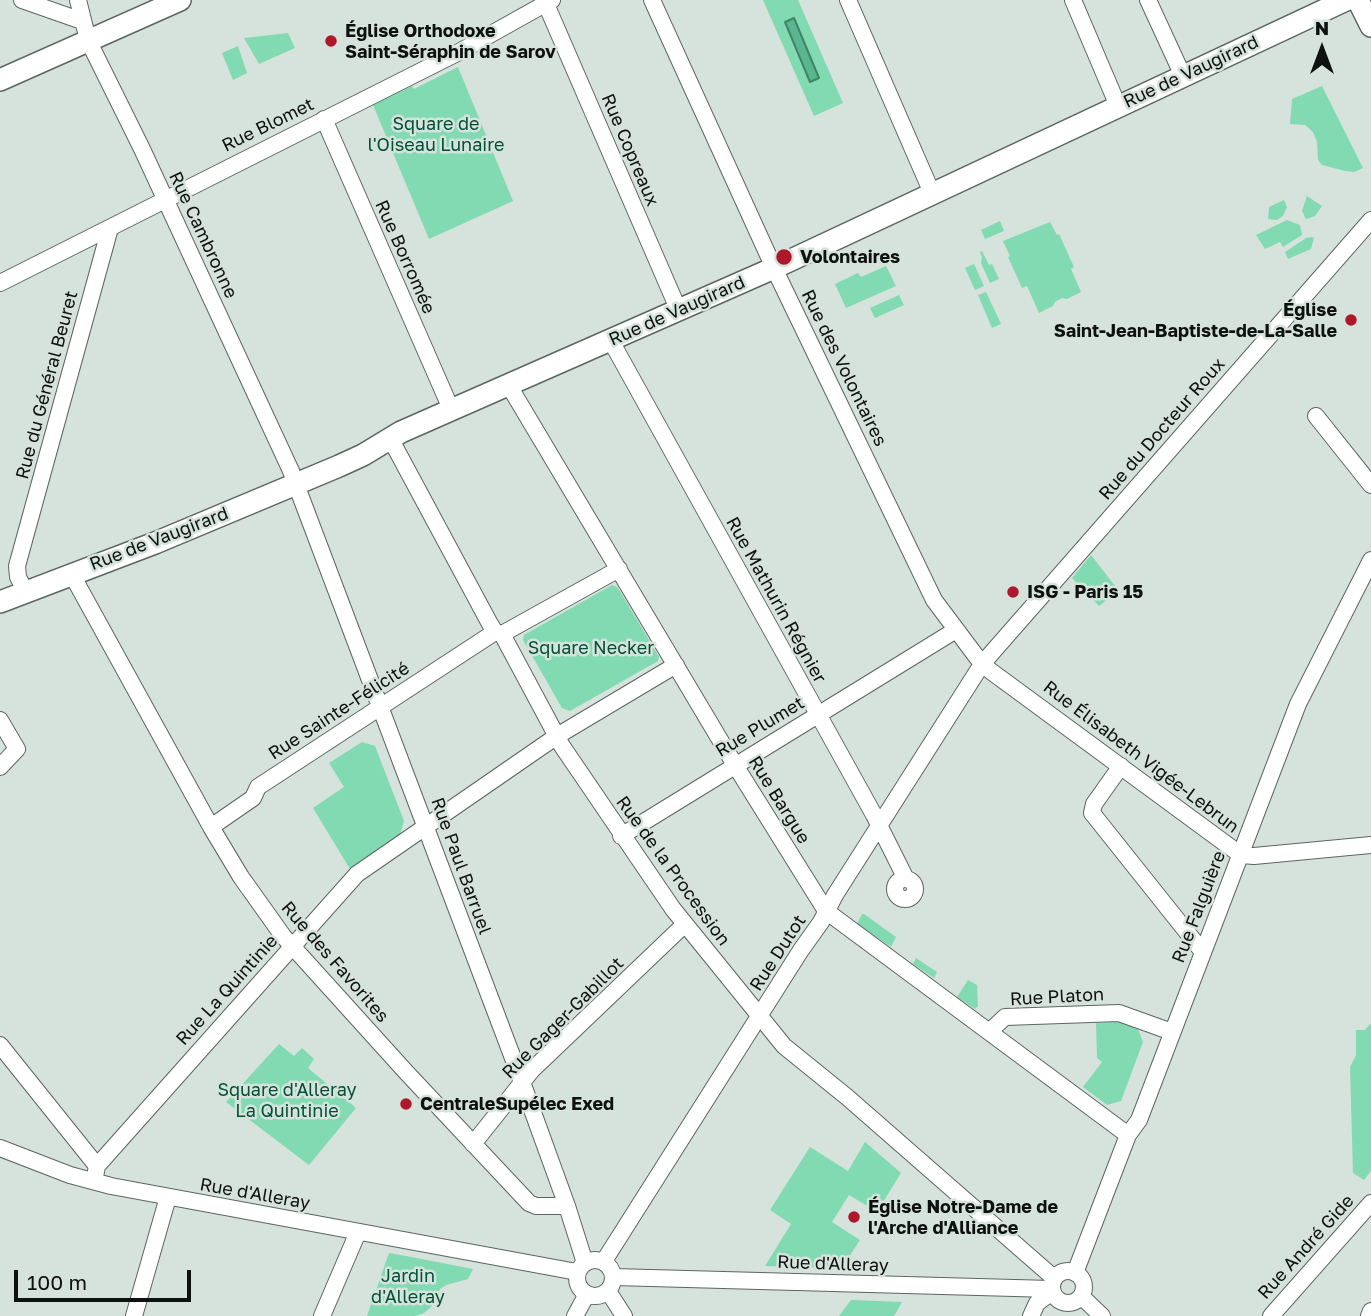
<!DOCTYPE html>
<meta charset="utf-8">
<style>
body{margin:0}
#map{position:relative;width:1371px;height:1316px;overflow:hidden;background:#d6e2dc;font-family:"Golos Text",sans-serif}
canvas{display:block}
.north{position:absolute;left:1287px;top:14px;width:70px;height:70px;-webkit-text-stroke:5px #d6e2dc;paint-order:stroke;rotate:0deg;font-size:19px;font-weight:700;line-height:28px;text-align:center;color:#0d110f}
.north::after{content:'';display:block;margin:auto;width:24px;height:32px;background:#0d110f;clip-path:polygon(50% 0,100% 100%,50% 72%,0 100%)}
.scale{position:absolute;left:14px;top:1270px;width:177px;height:32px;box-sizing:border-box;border:4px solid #0d110f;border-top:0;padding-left:9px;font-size:21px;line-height:24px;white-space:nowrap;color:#0d110f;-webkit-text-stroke:5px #d6e2dc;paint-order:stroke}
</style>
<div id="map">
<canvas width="1371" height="1316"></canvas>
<div class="north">N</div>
<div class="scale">100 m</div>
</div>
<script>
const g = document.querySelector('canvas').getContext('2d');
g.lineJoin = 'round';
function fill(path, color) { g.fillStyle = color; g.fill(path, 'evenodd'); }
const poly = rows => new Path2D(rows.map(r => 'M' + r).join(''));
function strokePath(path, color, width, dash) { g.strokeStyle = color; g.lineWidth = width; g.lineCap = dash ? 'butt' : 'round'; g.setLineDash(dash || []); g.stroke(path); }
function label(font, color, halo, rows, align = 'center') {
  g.font = font + ' "Golos Text",sans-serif'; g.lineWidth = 5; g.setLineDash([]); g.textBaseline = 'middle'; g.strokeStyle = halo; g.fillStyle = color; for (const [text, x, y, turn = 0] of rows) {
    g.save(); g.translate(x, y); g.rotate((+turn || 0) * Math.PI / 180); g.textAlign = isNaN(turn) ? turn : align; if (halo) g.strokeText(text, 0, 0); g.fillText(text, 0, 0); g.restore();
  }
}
fill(poly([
 [763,0,798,0,843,103,814,116],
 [288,33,295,48,259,64,244,38],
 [238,46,247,73,233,80,222,53],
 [458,67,513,201,429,239,373,105,412,86,414,89],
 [1322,86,1363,168,1354,172,1345,171,1322,165,1318,160,1317,142,1313,132,1305,125,1290,124,1292,99],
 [1307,196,1322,206,1315,216,1306,219,1302,211],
 [1284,200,1287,207,1283,216,1277,220,1268,219,1269,207],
 [1287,220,1300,225,1302,235,1283,247,1280,242,1265,249,1256,235],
 [1000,221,1004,231,985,239,981,230],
 [1050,222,1057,235,1059,234,1074,267,1071,269,1081,292,1067,299,1062,298,1055,302,1053,306,1039,313,1027,286,1022,288,1008,257,1010,256,1003,241],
 [1312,237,1314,238,1311,249,1288,259,1285,252,1306,238],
 [982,251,989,265,992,264,999,279,990,283,981,263,982,257,980,252],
 [974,264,984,286,975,290,965,268],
 [886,266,896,286,846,308,835,284,858,273,861,277],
 [986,292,1001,324,992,328,978,295],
 [899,295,904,305,875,318,870,308],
 [1091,555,1119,591,1099,606,1072,578],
 [612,585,617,587,624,598,659,657,658,661,570,711,562,708,523,640,524,635],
 [362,742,375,746,404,821,400,835,350,869,313,808,344,787,329,763],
 [862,914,864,914,896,937,891,947,857,924],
 [916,958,937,972,934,978,913,964],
 [968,980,977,985,978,1006,975,1009,957,997],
 [1118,1022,1138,1029,1143,1042,1121,1101,1107,1105,1083,1087,1102,1062,1097,1058,1096,1023],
 [1371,1023,1371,1171,1364,1180,1353,1173,1350,1067,1356,1055,1356,1030,1365,1030],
 [279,1044,294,1056,302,1048,314,1059,308,1068,356,1108,309,1165,226,1102],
 [865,1142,901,1173,877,1212,849,1195,832,1222,860,1240,842,1268,765,1266,791,1224,770,1210,810,1147,848,1171],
 [389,1253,406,1256,473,1269,468,1279,446,1285,440,1289,431,1307,424,1313,415,1316,367,1316],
 [851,1300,853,1300,902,1302,894,1316,839,1316]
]), '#81dab2');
const water = poly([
 [794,18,819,78,810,82,785,22,794,18]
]);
fill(water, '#59b68f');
strokePath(water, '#428469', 2);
const minor = poly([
 [22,0,82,21],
 [78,0,88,40,142,149,291,471,522,1082,567,1206,585,1263],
 [652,0,774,268,934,600,982,664,992,672,1241,855],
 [848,0,932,193],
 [1073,0,1118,106],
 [1148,0,1183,76],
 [546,4,679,311],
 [324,119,451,409],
 [0,283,459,52,552,0],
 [611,341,874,815,906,879],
 [508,384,735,765,826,911,1128,1135],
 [1316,416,1371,485],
 [390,438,490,624,495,632,502,634,562,746,673,909,784,1046,847,1097,1054,1278],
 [71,573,211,827,241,877,283,936,406,1072,529,1203,536,1206,567,1206],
 [25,591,18,577,17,566,110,228],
 [502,634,619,569],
 [0,720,17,749,0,767],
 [1121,766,1094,804,1092,813,1202,951],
 [211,827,253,798,258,787,495,632],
 [621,836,956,630],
 [1241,855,1254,856,1371,845],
 '895 889a10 10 0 1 1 20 0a10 10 0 1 1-20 0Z',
 [989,1032,1005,1017,1119,1013,1172,1032],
 [0,1045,97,1166,95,1177],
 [473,1144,532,1070,685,924],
 [0,1148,70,1175,111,1186,577,1272],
 [97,1166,357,874,557,736,676,665],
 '577 1278a18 18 0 1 1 36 0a18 18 0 1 1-36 0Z',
 [604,1261,801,950,821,922,835,895,982,664,1371,220],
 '1052 1287a16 16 0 1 1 32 0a16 16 0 1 1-32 0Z',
 [1075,1273,1128,1135,1139,1120,1298,704,1371,560],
 [614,1277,1051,1289],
 [608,1291,624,1316],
 [1081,1296,1102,1316],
 [134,1316,168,1197],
 [322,1316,358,1232],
 [575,1316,587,1294],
 [1031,1316,1037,1303,1052,1292],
 [1271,1316,1371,1203],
 [1369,1316,1371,1311]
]);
const major = poly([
 [1358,0,1371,26],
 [0,80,180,0],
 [0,602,155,543,339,466,363,455,401,432,774,268,1346,0]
]);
strokePath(minor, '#5c6661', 18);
strokePath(major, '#5c6661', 24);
strokePath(minor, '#fff', 16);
strokePath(major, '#fff', 21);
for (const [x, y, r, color] of [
 [331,41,7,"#ad192b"],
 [784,257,9,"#ad192b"],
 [1351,320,7,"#ad192b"],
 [1013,592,7,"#ad192b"],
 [406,1104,7,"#ad192b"],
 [854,1217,7,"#ad192b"]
]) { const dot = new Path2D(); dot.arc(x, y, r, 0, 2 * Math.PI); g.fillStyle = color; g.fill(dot); strokePath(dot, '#d6e2dc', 2.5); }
label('bold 18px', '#0d110f', '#d6e2dc', [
 ["Église Orthodoxe",345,31],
 ["Saint-Séraphin de Sarov",345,52],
 ["Volontaires",800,257],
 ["Église",1337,310,"right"],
 ["Saint-Jean-Baptiste-de-La-Salle",1337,331,"right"],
 ["ISG - Paris 15",1027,592],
 ["CentraleSupélec Exed",420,1104],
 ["Église Notre-Dame de",868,1207],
 ["l'Arche d'Alliance",868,1228]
], 'left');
label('18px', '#0d110f', '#d6e2dc', [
 ["Rue de Vaugirard",1191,72,-25],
 ["Rue Blomet",268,125,-26],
 ["Rue Copreaux",630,150,67],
 ["Rue Cambronne",203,235,65],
 ["Rue Borromée",405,257,66],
 ["Rue de Vaugirard",677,311,-24],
 ["Rue des Volontaires",844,368,64],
 ["Rue du Général Beuret",47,385,-75],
 ["Rue du Docteur Roux",1162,429,-49],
 ["Rue de Vaugirard",159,539,-21],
 ["Rue Mathurin Régnier",776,600,61],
 ["Rue Sainte-Félicité",339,711,-33],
 ["Rue Plumet",760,727,-31],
 ["Rue Élisabeth Vigée-Lebrun",1141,757,37],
 ["Rue Bargue",779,800,58],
 ["Rue Paul Barruel",461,866,70],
 ["Rue de la Procession",673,871,54],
 ["Rue Falguière",1199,907,-69],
 ["Rue Dutot",778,953,-57],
 ["Rue des Favorites",335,962,49],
 ["Rue La Quintinie",227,990,-48],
 ["Rue Platon",1057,997,-3],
 ["Rue Gager-Gabillot",563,1018,-45],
 ["Rue d'Alleray",255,1194,10],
 ["Rue André Gide",1306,1247,-48],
 ["Rue d'Alleray",833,1264,2]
]);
label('18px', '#015137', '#d6e2dc', [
 ["Square de",436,124],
 ["l'Oiseau Lunaire",436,145],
 ["Square Necker",591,648],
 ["Square d'Alleray",287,1090],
 ["La Quintinie",287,1111],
 ["Jardin",408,1276],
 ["d'Alleray",408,1297]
]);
</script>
